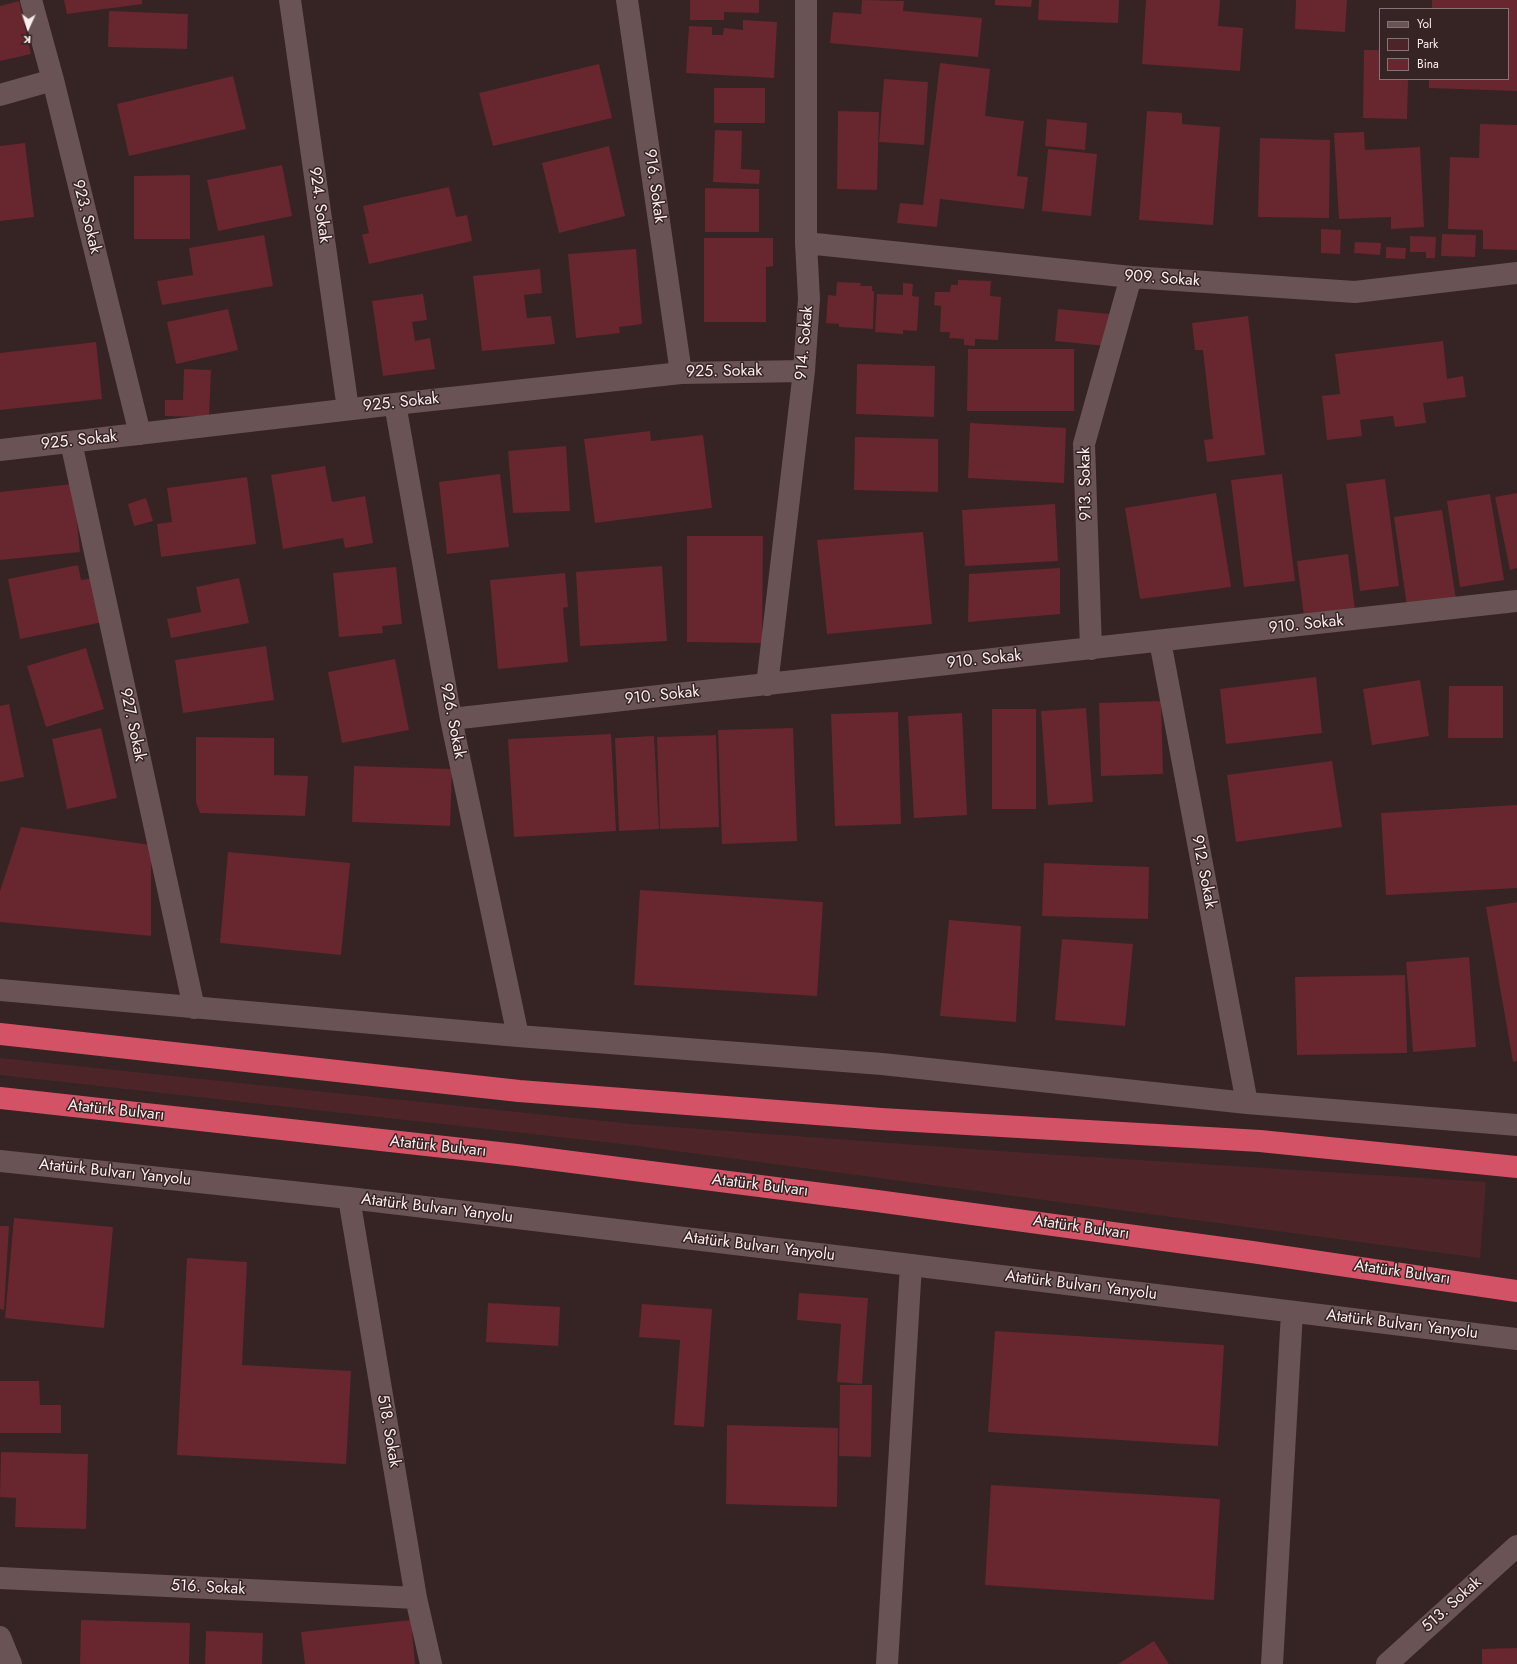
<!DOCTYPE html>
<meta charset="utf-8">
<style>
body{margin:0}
#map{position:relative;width:1517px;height:1664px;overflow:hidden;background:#362324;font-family:Jost,sans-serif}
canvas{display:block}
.legend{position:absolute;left:1379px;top:8px;width:130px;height:72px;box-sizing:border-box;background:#362324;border:1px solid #857475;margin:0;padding:5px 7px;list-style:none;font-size:12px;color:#fceeee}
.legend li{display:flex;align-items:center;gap:8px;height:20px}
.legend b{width:20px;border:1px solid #857475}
.north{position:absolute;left:8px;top:8px;width:40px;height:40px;-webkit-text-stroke:3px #362324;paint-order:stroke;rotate:183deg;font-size:11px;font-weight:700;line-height:16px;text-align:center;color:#fceeee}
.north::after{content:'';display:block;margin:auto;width:14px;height:18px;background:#fceeee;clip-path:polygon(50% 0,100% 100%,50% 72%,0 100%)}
</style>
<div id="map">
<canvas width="1517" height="1664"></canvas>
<ul class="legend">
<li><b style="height:5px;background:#695354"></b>Yol</li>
<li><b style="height:11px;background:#4d2529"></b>Park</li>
<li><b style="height:11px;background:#68262f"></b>Bina</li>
</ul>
<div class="north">K</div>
</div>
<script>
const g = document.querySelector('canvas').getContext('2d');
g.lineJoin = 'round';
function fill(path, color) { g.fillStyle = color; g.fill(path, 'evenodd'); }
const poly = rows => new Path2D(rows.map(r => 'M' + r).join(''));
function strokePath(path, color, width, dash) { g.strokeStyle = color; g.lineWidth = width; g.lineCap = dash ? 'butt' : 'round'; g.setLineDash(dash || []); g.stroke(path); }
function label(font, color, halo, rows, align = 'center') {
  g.font = font + ' Jost,sans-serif'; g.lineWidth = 3; g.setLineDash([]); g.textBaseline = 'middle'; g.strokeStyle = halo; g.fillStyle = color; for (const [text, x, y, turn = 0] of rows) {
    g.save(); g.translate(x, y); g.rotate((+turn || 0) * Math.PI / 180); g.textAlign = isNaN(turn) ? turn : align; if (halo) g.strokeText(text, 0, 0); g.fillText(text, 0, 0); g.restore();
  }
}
fill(poly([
 [0,1058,632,1124,1013,1152,1486,1182,1480,1258,631,1145,0,1075]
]), '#4d2529');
fill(poly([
 [64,0,142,0,142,4,67,14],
 [690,0,759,0,759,13,724,12,724,20,690,20],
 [862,0,904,1,903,11,982,18,978,57,830,43,833,12,861,14],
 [995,0,1032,0,1031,7,995,5],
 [1039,0,1119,0,1118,23,1038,20],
 [1146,0,1220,0,1218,26,1243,28,1240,71,1142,64],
 [1296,0,1347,0,1345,32,1295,29],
 [1432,0,1517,0,1517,91,1429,88,1429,79,1508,79,1508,9,1432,9],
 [19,1,31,54,0,61,0,6],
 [109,11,188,14,187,49,108,47],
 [743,20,777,22,774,78,686,73,689,26,712,27,712,35,723,35,724,28,743,30],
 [1364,50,1380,50,1380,79,1408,79,1407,119,1363,118],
 [940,63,990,69,985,116,1024,121,1017,176,1028,177,1024,209,940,199,937,227,897,223,900,203,923,205],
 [599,64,612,118,493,146,479,93],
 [233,76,246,129,129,156,117,104],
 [884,79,928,82,924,145,879,142],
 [714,88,765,88,765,123,714,123],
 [838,111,879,112,877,190,837,189],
 [1147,111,1182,113,1182,124,1220,127,1213,225,1139,220],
 [1047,119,1087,123,1085,150,1045,146],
 [1480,124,1517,125,1517,250,1483,249,1483,230,1448,229,1450,157,1479,158],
 [715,130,742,131,741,169,760,170,759,184,713,182],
 [1364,132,1365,150,1420,147,1424,227,1391,229,1391,217,1339,219,1334,133],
 [1260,138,1330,140,1329,218,1258,217],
 [25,143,34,217,0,221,0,146],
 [609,146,625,216,559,233,542,163],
 [1048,149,1097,154,1091,216,1042,211],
 [282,165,292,216,218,231,207,180],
 [190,175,190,239,134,239,134,176],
 [449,187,456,217,467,215,472,241,369,264,362,235,369,233,363,206],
 [705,188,759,189,759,232,705,232],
 [1321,229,1341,230,1340,254,1321,253],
 [1442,234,1476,235,1475,257,1441,256],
 [264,235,273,286,162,305,157,281,193,275,189,248],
 [1410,236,1436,237,1435,258,1426,258,1426,252,1410,252],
 [704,238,773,238,773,266,766,267,766,322,704,322],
 [1355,242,1381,243,1380,255,1354,253],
 [1386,247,1406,248,1405,259,1386,258],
 [636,249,642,324,619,327,620,333,576,338,568,254],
 [540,269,542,293,524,295,527,318,551,316,555,344,482,351,473,276],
 [958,280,991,281,990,296,1001,297,998,340,975,339,975,346,964,345,964,339,949,338,950,332,940,332,941,306,934,305,935,292,950,292,951,285,958,285],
 [837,282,861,283,860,286,872,286,872,291,874,291,873,329,839,327,839,324,826,323,828,295,836,296],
 [903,283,913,284,912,296,919,297,917,331,903,330,903,334,875,332,877,294,903,295],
 [423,294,427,320,412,322,415,341,430,338,435,369,383,376,372,301],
 [228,309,238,350,176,364,167,322],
 [1058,309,1109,314,1106,346,1055,341],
 [1248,316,1265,455,1207,462,1204,440,1213,439,1203,350,1195,350,1192,323],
 [1443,341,1447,379,1463,376,1466,397,1423,403,1426,423,1395,427,1393,416,1360,420,1362,436,1327,440,1322,396,1340,394,1335,354],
 [96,342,102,399,0,410,0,353],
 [968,349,1074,349,1074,411,967,411],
 [857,364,935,366,934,417,856,414],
 [184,369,211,370,209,417,165,416,165,400,183,400],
 [970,423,1066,428,1064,483,968,478],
 [650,431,651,441,703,435,712,508,595,523,584,439],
 [855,437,938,439,938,492,854,490],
 [566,446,570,511,513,513,508,451],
 [325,466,332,502,365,496,373,543,345,548,343,538,283,549,271,475],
 [500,474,509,547,447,554,439,482],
 [1282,474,1295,581,1244,587,1231,480],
 [247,477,256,544,161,557,157,524,172,522,167,488],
 [1385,479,1399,586,1360,591,1346,484],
 [73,484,80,552,0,560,0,492],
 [1216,493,1231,587,1140,599,1125,508],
 [1517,493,1517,568,1510,570,1495,497],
 [1490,494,1504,580,1460,587,1447,501],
 [146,498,153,521,134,526,128,504],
 [1055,504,1058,561,965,566,962,510],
 [1442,510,1456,599,1407,606,1394,517],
 [923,532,932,624,827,634,817,540],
 [687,536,763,536,762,643,687,642],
 [1348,554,1355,610,1304,616,1297,561],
 [78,565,81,580,99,577,108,621,20,639,8,579],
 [662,566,667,641,580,646,576,572],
 [396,567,402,624,382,626,383,633,339,637,333,573],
 [1060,568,1060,614,968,622,969,574],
 [565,573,568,607,563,608,568,662,498,669,490,580],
 [239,578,249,623,171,638,167,619,201,612,196,587],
 [266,646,274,700,183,713,175,660],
 [86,648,104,709,46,727,27,666],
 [395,659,409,730,342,743,328,672],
 [1316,677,1322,733,1226,744,1220,689],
 [1420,680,1429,736,1372,745,1363,689],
 [1449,686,1503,686,1503,738,1448,738],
 [1161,701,1163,774,1101,776,1099,703],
 [9,704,24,777,0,782,0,706],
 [1086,708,1093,802,1048,805,1041,711],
 [992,709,1036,709,1036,809,992,809],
 [898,712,901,824,835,826,831,714],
 [962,713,967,815,914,818,908,716],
 [101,728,117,798,67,809,52,739],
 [793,728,797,841,722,844,718,730],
 [611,734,616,831,514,837,508,739],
 [716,735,719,827,660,829,657,737],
 [654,736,659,829,619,831,615,738],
 [196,737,274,738,274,775,308,776,305,816,200,813,196,802],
 [1332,761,1342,827,1236,842,1227,775],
 [354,766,452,769,450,826,352,822],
 [1517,805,1517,888,1386,895,1381,813],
 [21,827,151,845,151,936,0,922,0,891],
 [228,852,350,863,341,955,220,943],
 [1044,863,1149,867,1148,919,1042,916],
 [640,890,823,902,817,996,634,985],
 [1517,902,1517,1061,1513,1062,1486,907],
 [949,920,1021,926,1016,1022,940,1016],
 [1062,939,1133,944,1125,1026,1055,1020],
 [1469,957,1476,1047,1413,1052,1406,962],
 [1405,975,1407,1053,1297,1055,1295,977],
 [14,1218,113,1227,104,1328,5,1318],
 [0,1226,9,1226,4,1310,0,1309],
 [187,1258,247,1262,242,1365,351,1371,346,1464,177,1455],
 [799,1293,868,1298,862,1384,837,1382,841,1324,797,1320],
 [488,1303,560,1307,558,1346,486,1342],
 [642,1304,712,1309,704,1427,674,1425,680,1340,639,1337],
 [995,1331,1224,1345,1218,1446,988,1432],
 [0,1381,39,1381,40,1405,61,1405,61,1433,0,1433],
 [840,1385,872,1385,871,1457,839,1456],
 [727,1425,838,1428,837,1507,726,1504],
 [1,1452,88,1454,86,1529,15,1527,16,1498,0,1497],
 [991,1485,1220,1499,1214,1600,985,1585],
 [81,1620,190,1623,189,1664,80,1664],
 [411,1620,415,1664,305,1664,301,1632],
 [206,1631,263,1633,262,1664,205,1664],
 [1154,1641,1169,1664,1118,1664],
 [1517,1648,1517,1664,1482,1664,1482,1649]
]), '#68262f');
strokePath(poly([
 [31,0,53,80,140,434],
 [290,0,348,409],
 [627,0,681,373],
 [0,95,53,80],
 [806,243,1131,277,1355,292,1517,273],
 [395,404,451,719,518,1036],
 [71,442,194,1008],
 [0,450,395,404,681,373,804,371],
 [1160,641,1247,1103],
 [1091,649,1084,444,1131,277],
 [767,685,804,371,809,299,806,243,806,0],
 [451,719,1517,601],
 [0,990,518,1036,882,1064,1247,1103,1517,1125],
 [0,1161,349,1198,911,1265,1517,1339],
 [349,1198,416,1598,431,1664],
 [0,1578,416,1598],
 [0,1637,11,1664],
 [887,1664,911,1265],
 [1272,1664,1292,1312],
 [1387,1664,1517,1546]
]), '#695354', 22);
strokePath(poly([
 [0,1034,519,1091,881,1119,1260,1141,1517,1167],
 [0,1098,517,1155,877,1201,1252,1252,1517,1291]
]), '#d45265', 22);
label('16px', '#fceeee', '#362324', [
 ["916. Sokak",654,186,82],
 ["924. Sokak",319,205,82],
 ["923. Sokak",86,217,76],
 ["909. Sokak",1162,279,4],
 ["914. Sokak",805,343,-85],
 ["925. Sokak",724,372,-1],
 ["925. Sokak",401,403,-6],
 ["925. Sokak",79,441,-6],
 ["913. Sokak",1086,484,-91],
 ["910. Sokak",1306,625,-6],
 ["910. Sokak",984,660,-6],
 ["910. Sokak",662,696,-6],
 ["926. Sokak",452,721,79],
 ["927. Sokak",132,725,78],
 ["912. Sokak",1203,872,79],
 ["Atatürk Bulvarı",116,1111,6],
 ["Atatürk Bulvarı",438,1147,6],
 ["Atatürk Bulvarı Yanyolu",115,1173,6],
 ["Atatürk Bulvarı",760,1186,7],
 ["Atatürk Bulvarı Yanyolu",437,1209,7],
 ["Atatürk Bulvarı",1081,1228,8],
 ["Atatürk Bulvarı Yanyolu",759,1247,7],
 ["Atatürk Bulvarı",1402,1273,8],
 ["Atatürk Bulvarı Yanyolu",1081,1286,7],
 ["Atatürk Bulvarı Yanyolu",1402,1325,7],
 ["518. Sokak",388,1431,80],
 ["516. Sokak",208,1588,3],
 ["513. Sokak",1452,1605,-42]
]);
</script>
